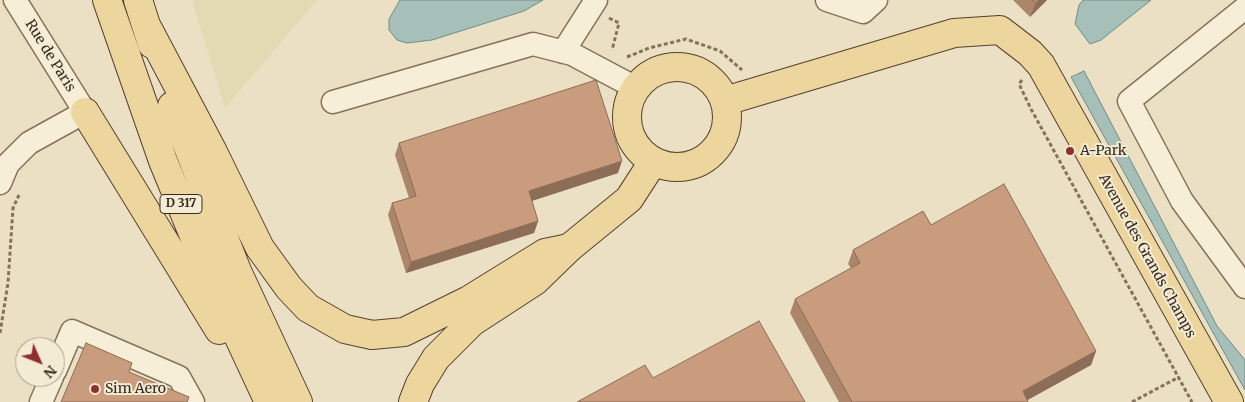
<!DOCTYPE html>
<style>
body{margin:0}
#map{position:relative;width:1245px;height:402px;overflow:hidden;background:#ece0c4;font-family:Merriweather,serif}
canvas{display:block}
.north{position:absolute;left:15px;top:337px;width:50px;height:50px;box-sizing:border-box;background:#f3ebd3;border:1px solid #a79e8b;border-radius:50%;rotate:134deg;font-size:14px;font-weight:700;line-height:20px;text-align:center;color:#362a1f}
.north::after{content:'';display:block;margin:auto;width:18px;height:22px;background:#912f2f;clip-path:polygon(50% 0,100% 100%,50% 72%,0 100%)}
</style>
<div id="map">
<canvas width="1245" height="402"></canvas>
<div class="north">N</div>
</div>
<script>
const g = document.querySelector('canvas').getContext('2d');
g.lineJoin = 'round';
function fill(path, color) { g.fillStyle = color; g.fill(path, 'evenodd'); }
const poly = rows => new Path2D(rows.map(r => 'M' + r).join(''));
function strokePath(path, color, width, dash) { g.strokeStyle = color; g.lineWidth = width; g.lineCap = dash ? 'butt' : 'round'; g.setLineDash(dash || []); g.stroke(path); }
function label(font, color, halo, rows, align = 'center') {
  g.font = font + ' Merriweather,serif'; g.lineWidth = 4; g.setLineDash([]); g.textBaseline = 'middle'; g.strokeStyle = halo; g.fillStyle = color; for (const [text, x, y, turn = 0] of rows) {
    g.save(); g.translate(x, y); g.rotate((+turn || 0) * Math.PI / 180); g.textAlign = isNaN(turn) ? turn : align; if (halo) g.strokeText(text, 0, 0); g.fillText(text, 0, 0); g.restore();
  }
}
fill(poly([
 [192,0,317,0,225,108]
]), '#e1dab2');
const water = poly([
 [400,0,543,0,524,11,432,40,407,43,397,40,389,30,389,19,400,0],
 [1083,0,1151,0,1101,40,1090,44,1075,24,1079,5,1083,0],
 [1084,71,1217,326,1245,360,1245,390,1071,77,1084,71]
]);
fill(water, '#a6bfb8');
strokePath(water, '#6d8d85', 1);
const minor = poly([
 [827,0,863,12,876,0],
 [1245,8,1129,101,1182,201,1245,287],
 [563,52,596,0],
 [333,102,533,44,572,54,636,88],
 [0,183,8,164,29,143,85,112,15,0],
 [55,371,72,331,179,377,193,402],
 [41,402,52,377]
]);
const major = poly([
 [107,0,163,161,213,282,269,402],
 [138,0,152,44],
 [147,27,212,150,260,248,289,288,308,308,345,329,372,335,404,332,469,300,545,253,569,248],
 '627 117a50 50 0 1 1 100 0a50 50 0 1 1-100 0Z',
 [725,101,954,33,1000,30,1030,53,1041,65,1229,402],
 [172,106,237,271,298,402],
 [85,112,219,330],
 [413,402,420,384,436,358,472,322,535,281,569,248,629,199,653,162]
]);
strokePath(minor, '#85725c', 25);
strokePath(major, '#534130', 30);
strokePath(poly([
 [609,18,619,23,612,50],
 [627,57,649,48,686,39,720,51,742,70],
 [1022,80,1019,84,1031,109,1192,402],
 [0,333,8,283,13,208,19,195],
 [1132,402,1179,377]
]), '#85725c', 3, [4, 2.5]);
strokePath(minor, '#f7eed7', 22);
strokePath(major, '#edd59e', 28);
fill(poly([
 [1013,0,1047,0,1030,17],
 [399,143,618,173,532,201,538,221,534,233,406,273,388,215,392,203,409,198,395,155],
 [931,225,1096,351,1091,365,1027,400,1028,402,839,402,790,313,795,299,851,268,848,264,853,250]
]), '#ac866b');
fill(poly([
 [1039,0,1047,0,1030,17,1036,3],
 [622,161,618,173,525,203,529,191],
 [538,221,534,233,406,273,411,262],
 [1096,351,1091,365,1024,402,1023,391]
]), '#8c6d57');
const building = poly([
 [1032,0,1039,0,1036,3,1032,0],
 [596,80,622,161,529,191,538,221,411,262,392,203,416,196,399,143,596,80],
 [1004,184,1096,351,1023,391,1028,402,852,402,795,299,860,263,853,250,923,211,931,225,1004,184],
 [759,321,805,402,577,402,645,365,653,378,759,321],
 [86,343,132,363,129,372,189,397,187,402,61,402,86,343]
]);
fill(building, '#c89c7c');
strokePath(building, '#8c6d57', 1);
for (const [x, y, r, color] of [
 [1070,151,5,"#912f2f"],
 [95,389,5,"#912f2f"]
]) { const dot = new Path2D(); dot.arc(x, y, r, 0, 2 * Math.PI); g.fillStyle = color; g.fill(dot); strokePath(dot, '#f3ebd3', 2); }
for (const [x, y, w] of [
 [181,204,42]
]) { const box = new Path2D(); box.roundRect(x - w / 2, y - 9.5, w, 19, 4); g.fillStyle = '#f3ebd3'; g.fill(box); strokePath(box, '#362a1f', 1); }
label('bold 12px', '#362a1f', null, [
 ["D 317",181,204]
]);
label('14px', '#362a1f', '#f3ebd3', [
 ["Rue de Paris",50,56,58],
 ["Avenue des Grands Champs",1147,256,61]
]);
label('14px', '#362a1f', '#f3ebd3', [
 ["A-Park",1080,151],
 ["Sim Aero",105,389]
], 'left');
</script>
